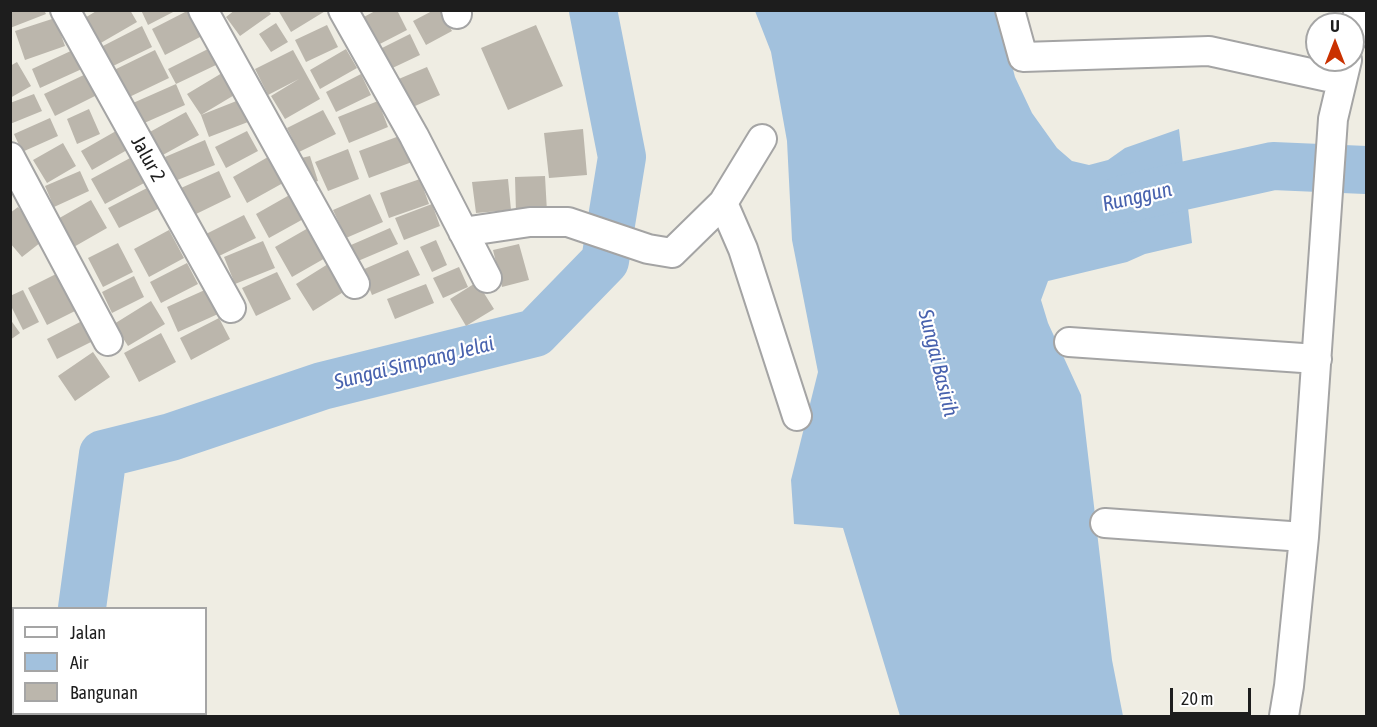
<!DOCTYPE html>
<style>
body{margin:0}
#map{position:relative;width:1377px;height:727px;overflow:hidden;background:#efede3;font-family:"Asap Condensed",sans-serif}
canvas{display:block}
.frame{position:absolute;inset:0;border:12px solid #1d1d1d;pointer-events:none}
.legend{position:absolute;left:12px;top:607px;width:195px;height:108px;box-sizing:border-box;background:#fff;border:2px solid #a5a5a5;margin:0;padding:8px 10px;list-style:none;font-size:18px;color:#1d1d1d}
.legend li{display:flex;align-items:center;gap:12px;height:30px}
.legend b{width:30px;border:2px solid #a5a5a5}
.north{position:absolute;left:1305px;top:12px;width:60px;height:60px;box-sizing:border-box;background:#fff;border:2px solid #a5a5a5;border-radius:50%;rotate:0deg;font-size:16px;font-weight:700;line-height:24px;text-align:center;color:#1d1d1d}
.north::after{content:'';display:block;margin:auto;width:21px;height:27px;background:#ca3100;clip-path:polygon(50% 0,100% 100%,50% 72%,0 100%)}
.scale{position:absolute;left:1170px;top:688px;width:81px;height:27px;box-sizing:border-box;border:3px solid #1d1d1d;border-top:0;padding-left:8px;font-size:18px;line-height:21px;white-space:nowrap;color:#1d1d1d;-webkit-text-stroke:4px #fff;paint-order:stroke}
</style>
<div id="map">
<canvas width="1377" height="727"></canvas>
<div class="frame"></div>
<ul class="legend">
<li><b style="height:8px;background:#fff"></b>Jalan</li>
<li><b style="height:16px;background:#a2c1dd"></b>Air</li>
<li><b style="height:16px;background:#bbb6ac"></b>Bangunan</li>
</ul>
<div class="north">U</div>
<div class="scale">20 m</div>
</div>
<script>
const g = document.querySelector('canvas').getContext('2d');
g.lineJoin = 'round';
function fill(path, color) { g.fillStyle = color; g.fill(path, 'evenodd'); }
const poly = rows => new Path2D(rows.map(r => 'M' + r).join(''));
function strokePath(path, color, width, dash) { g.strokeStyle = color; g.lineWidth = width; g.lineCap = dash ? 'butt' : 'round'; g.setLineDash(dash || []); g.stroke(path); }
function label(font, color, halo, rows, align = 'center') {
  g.font = font + ' "Asap Condensed",sans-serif'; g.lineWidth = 4.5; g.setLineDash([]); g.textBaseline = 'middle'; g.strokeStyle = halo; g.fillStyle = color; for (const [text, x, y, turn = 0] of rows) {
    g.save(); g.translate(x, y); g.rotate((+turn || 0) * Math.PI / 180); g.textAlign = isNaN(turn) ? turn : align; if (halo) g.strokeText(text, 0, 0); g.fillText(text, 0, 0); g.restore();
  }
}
fill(poly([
 [755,11,998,11,1015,77,1032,113,1057,148,1072,161,1089,165,1108,160,1125,148,1179,129,1192,243,1145,254,1127,262,1048,281,1041,300,1048,323,1081,395,1112,660,1123,716,900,716,843,528,794,524,791,480,818,372,792,240,787,141,771,52]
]), '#a2c1dd');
strokePath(poly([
 [1120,200,1273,166,1366,170],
 [82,608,103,454,171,437,322,386,535,333,605,261,622,157,593,10],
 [60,716,60,714]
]), '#a2c1dd', 48);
fill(poly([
 [10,10,44,10,46,14,10,28],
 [98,10,130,10,137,22,99,44,83,19],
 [141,10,177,10,148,25],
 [189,10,202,36,165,55,152,29],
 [235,10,268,10,271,14,240,36,226,17],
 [278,10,327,10,291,32],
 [377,10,397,10,407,30,374,47,360,19],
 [434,10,441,10,452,31,426,45,413,21],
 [55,18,65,46,25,60,15,31],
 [276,23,288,42,271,52,259,34],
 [327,25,338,47,306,62,295,40],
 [536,25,563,86,508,110,481,48],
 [142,26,152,47,109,68,99,48],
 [410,34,420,55,384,72,374,52],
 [75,49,84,68,40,88,32,69],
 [208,49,216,65,176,84,168,69],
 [346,49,357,68,320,89,310,70],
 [155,50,169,78,123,100,110,72],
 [293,50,320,99,285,119,271,96,299,79,268,95,255,69],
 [17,62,31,86,10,98,10,66],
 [427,67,440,95,406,110,394,81],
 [88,73,99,94,55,116,44,94],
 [222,73,236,94,201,115,187,94],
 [361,74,371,95,336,112,326,92],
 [176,84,185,105,142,124,133,103],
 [34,94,42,111,10,124,10,103],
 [239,100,248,122,209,137,201,115],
 [378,101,388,127,349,143,338,117],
 [89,109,100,134,77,144,67,119],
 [323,110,336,134,299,152,287,128],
 [186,112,199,135,161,156,148,133],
 [50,118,58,136,22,152,14,134],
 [583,129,587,175,549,178,544,133],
 [116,131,127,150,92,170,81,151],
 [247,131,258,151,226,168,215,147],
 [402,135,412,162,369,178,359,151],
 [205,140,215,165,175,181,165,157],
 [63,143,76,166,47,183,33,160],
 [348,149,359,179,328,191,315,162],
 [310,156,318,181,305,185,297,159],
 [132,157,146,182,105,204,91,179],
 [268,157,283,183,247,203,233,177],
 [80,171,89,191,54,207,45,186],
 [219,171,231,197,194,215,181,188],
 [545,176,547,212,516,213,515,177],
 [420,179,429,204,389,218,380,193],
 [508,179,511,210,476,213,472,182],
 [149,187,160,208,119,228,108,208],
 [293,193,307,217,269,238,256,214],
 [370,194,383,222,346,238,333,210],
 [91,200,107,228,72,248,56,220],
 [432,204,440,226,404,240,395,218],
 [18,207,45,239,22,257,10,243,10,213],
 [244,215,256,238,215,258,204,235],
 [310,227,327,257,292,277,275,247],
 [390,228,398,244,358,261,351,245],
 [169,230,184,258,149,277,134,249],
 [436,240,447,265,432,272,420,247],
 [263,241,275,268,235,284,224,257],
 [118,243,133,272,103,287,88,258],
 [519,244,529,280,502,287,493,250],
 [408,250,420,275,372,295,362,270],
 [187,263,198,284,161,303,150,282],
 [328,264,345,291,313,311,296,284],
 [459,267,468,287,443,298,433,278],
 [277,272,291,299,256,316,242,288],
 [56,274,75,311,47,325,28,288],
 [134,276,144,297,112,313,102,292],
 [477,282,494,309,466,326,450,299],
 [426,284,434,303,395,319,387,299],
 [207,289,218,314,178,332,167,307],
 [23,290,39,322,23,330,10,304,10,296],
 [151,301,165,324,128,346,114,324],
 [219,318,230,339,191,360,180,338],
 [10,319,20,333,10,340],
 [84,320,95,340,57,359,47,339],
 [161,333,176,362,139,382,124,353],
 [93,352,110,377,75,401,58,376]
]), '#bbb6ac');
const minor = poly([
 [65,10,231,308],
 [203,10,355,284],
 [343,10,414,136,487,278],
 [456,10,457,14],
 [1010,10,1023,57,1209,51,1342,80],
 [1353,37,1359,10],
 [10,157,108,341],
 [723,203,743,249,797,416],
 [463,232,530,222,568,222,648,249,672,253,723,203,762,139],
 [1069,342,1317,359],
 [1105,523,1304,537],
 [1284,716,1289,686,1304,537,1333,119,1347,60]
]);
strokePath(minor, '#a4a4a4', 32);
strokePath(minor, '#fff', 28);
label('20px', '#1d1d1d', '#fff', [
 ["Jalur 2",148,159,61]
]);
label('italic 21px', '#4862ae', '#fff', [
 ["Runggun",1137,197,-13],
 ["Sungai Simpang Jelai",414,363,-14],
 ["Sungai Basirih",938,363,76]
]);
</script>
